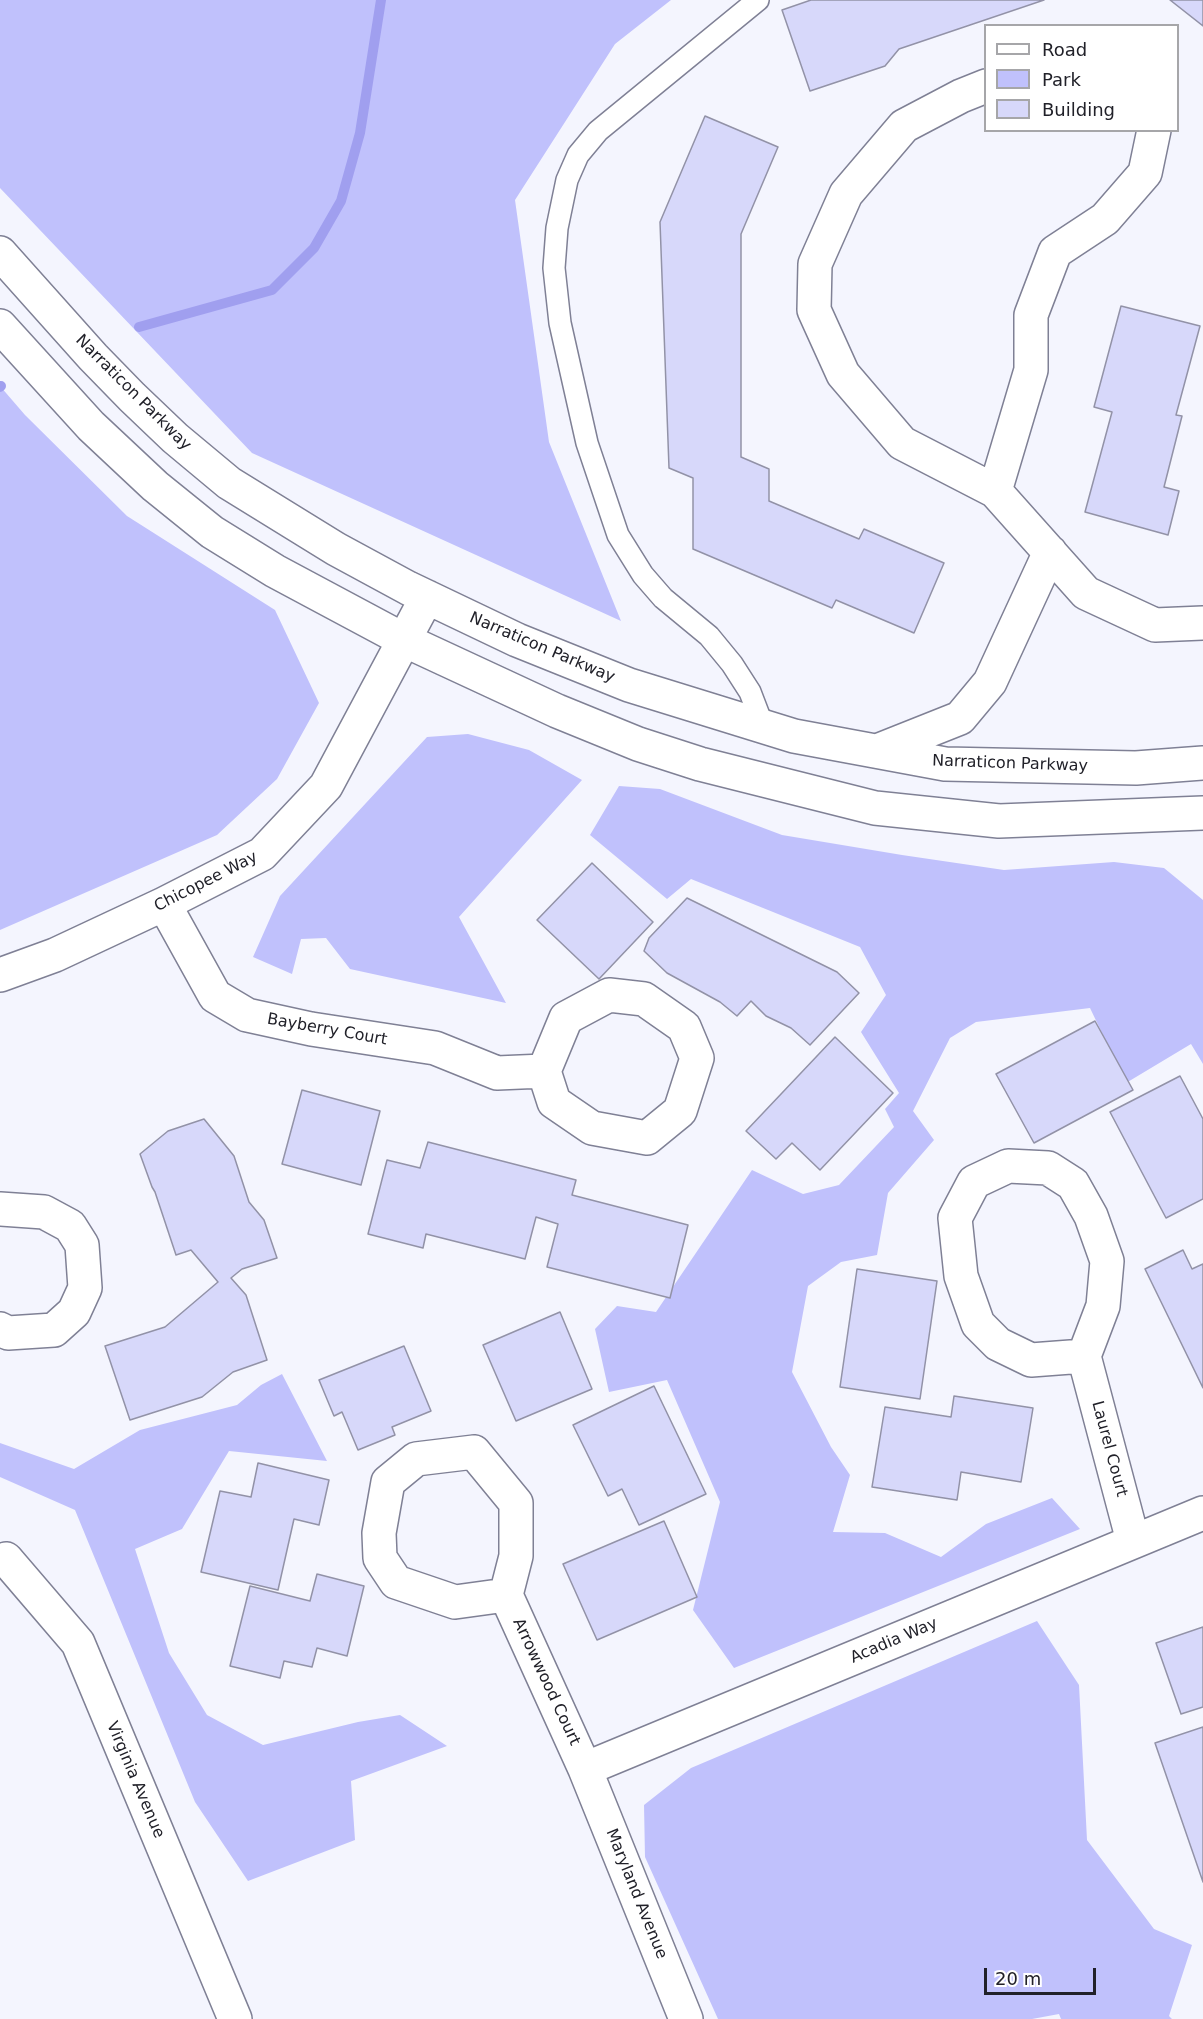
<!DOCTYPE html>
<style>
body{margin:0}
#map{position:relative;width:1203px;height:2019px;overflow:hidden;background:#f4f5fe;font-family:"DejaVu Sans",sans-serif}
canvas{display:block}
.legend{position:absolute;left:984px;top:24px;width:195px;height:108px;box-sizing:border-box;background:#fff;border:2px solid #a6a6a9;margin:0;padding:8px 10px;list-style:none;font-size:18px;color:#212129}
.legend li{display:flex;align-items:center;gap:12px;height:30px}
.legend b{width:30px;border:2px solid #a6a6a9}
.scale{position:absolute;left:984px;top:1968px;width:112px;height:27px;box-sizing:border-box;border:3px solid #212129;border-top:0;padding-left:8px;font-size:18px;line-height:21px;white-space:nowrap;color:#212129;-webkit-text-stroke:4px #fff;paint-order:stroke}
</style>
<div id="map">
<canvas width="1203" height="2019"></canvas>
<ul class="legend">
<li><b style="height:8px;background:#fff"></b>Road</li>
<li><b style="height:16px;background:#c0c1fc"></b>Park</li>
<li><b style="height:16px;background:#d7d8fa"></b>Building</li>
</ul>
<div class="scale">20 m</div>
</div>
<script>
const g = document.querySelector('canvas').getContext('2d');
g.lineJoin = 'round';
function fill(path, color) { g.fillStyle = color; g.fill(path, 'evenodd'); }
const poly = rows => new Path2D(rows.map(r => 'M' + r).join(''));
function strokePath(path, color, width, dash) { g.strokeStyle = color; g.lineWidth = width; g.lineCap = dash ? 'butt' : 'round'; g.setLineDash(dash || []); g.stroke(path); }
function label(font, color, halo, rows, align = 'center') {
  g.font = font + ' "DejaVu Sans",sans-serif'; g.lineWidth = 4.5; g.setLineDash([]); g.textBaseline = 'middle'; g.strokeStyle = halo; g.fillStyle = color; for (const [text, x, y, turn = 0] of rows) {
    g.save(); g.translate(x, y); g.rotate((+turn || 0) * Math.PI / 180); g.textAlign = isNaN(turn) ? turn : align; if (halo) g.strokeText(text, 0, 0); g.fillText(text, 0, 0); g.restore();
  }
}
fill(poly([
 [0,0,671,0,615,44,515,200,549,442,621,621,252,453,0,188],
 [0,386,25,415,127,516,275,610,319,703,277,779,217,835,0,930],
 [468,734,529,750,582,780,459,917,506,1003,350,969,326,938,301,939,292,974,253,957,280,896,427,737],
 [619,786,660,789,782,835,902,855,1004,870,1114,862,1164,868,1203,900,1203,1064,1191,1044,1126,1083,1090,1008,976,1022,950,1038,913,1111,934,1140,888,1193,877,1255,841,1262,808,1286,792,1372,831,1447,850,1475,833,1532,885,1533,941,1557,986,1524,1052,1498,1080,1529,734,1668,693,1610,720,1502,667,1380,609,1392,595,1329,617,1306,656,1312,752,1170,803,1194,839,1185,894,1127,885,1109,899,1093,861,1032,886,995,860,947,691,879,667,899,590,835],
 [282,1374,327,1461,229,1451,182,1529,135,1549,169,1653,207,1715,263,1745,358,1722,400,1715,447,1746,351,1781,355,1840,248,1881,195,1802,75,1510,0,1477,0,1443,74,1469,140,1430,237,1405,261,1385],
 [1037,1621,1079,1685,1087,1840,1154,1929,1192,1945,1169,2016,1172,2019,1061,2019,1059,2014,1032,2019,718,2019,645,1857,644,1805,691,1768]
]), '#c0c1fc');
strokePath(poly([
 [139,327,272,290,314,248,341,201,360,133,381,0],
 [0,387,1,386]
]), '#a09fef', 10);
const building = poly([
 [811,0,1044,0,899,49,885,66,810,91,782,10,811,0],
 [1170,0,1203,0,1203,26,1170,0],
 [705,116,778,147,741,234,741,457,769,469,769,501,859,539,864,529,944,563,914,633,836,600,832,608,693,549,693,478,669,468,660,222,705,116],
 [1121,306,1200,326,1176,415,1182,416,1164,487,1179,491,1168,535,1085,512,1112,412,1094,407,1121,306],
 [592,863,653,922,599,979,537,920,592,863],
 [687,898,837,972,859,993,810,1045,791,1028,766,1016,751,1001,737,1016,720,1002,667,973,644,951,649,938,687,898],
 [1095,1021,1133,1090,1034,1143,996,1074,1095,1021],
 [835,1037,893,1093,820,1170,792,1143,776,1159,746,1131,835,1037],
 [1180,1076,1203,1119,1203,1199,1166,1218,1110,1112,1180,1076],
 [302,1090,380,1111,361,1185,282,1164,302,1090],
 [204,1119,234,1156,249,1202,264,1220,277,1258,242,1269,231,1278,246,1295,267,1360,233,1372,202,1397,130,1420,105,1346,165,1327,218,1282,191,1250,176,1255,155,1192,152,1187,140,1154,168,1131,204,1119],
 [428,1142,576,1180,572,1195,688,1225,670,1298,547,1267,558,1224,536,1217,525,1259,426,1234,423,1248,368,1234,387,1160,420,1168,428,1142],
 [1183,1250,1192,1269,1203,1264,1203,1388,1145,1269,1183,1250],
 [857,1269,937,1281,920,1399,840,1387,857,1269],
 [560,1312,592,1389,516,1421,483,1345,560,1312],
 [404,1346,431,1411,392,1427,395,1435,358,1450,342,1412,334,1416,319,1380,404,1346],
 [654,1386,706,1494,639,1525,622,1489,608,1496,573,1425,654,1386],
 [954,1396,1033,1408,1021,1482,961,1472,957,1500,872,1487,885,1407,951,1417,954,1396],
 [258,1463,329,1480,319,1525,294,1519,278,1590,201,1572,220,1491,251,1497,258,1463],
 [664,1521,697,1597,597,1640,563,1564,664,1521],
 [317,1574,364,1586,347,1656,317,1648,312,1667,284,1661,280,1678,230,1666,250,1586,310,1601,317,1574],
 [1203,1627,1203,1707,1181,1714,1156,1643,1203,1627],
 [1203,1727,1203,1882,1155,1743,1203,1727]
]);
fill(building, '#d7d8fa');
strokePath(building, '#9292a7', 1.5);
const lane = poly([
 [758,0,598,131,578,155,567,180,557,228,554,268,560,323,587,443,618,535,643,575,663,598,709,636,732,664,750,692,763,726]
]);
const street = poly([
 [986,86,961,96,904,126,846,194,815,264,814,310,843,374,902,443,995,491,1086,593,1155,625,1203,623],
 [0,253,93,357,132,397,175,438,229,483,336,549,408,588,517,640,629,685,794,736,945,764,1136,768,1203,763],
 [0,326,91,426,155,486,212,532,275,571,404,640,557,711,638,744,700,764,875,808,999,821,1203,813],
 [995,491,1031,370,1031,315,1055,252,1105,219,1145,173,1154,130],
 [877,751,960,718,990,682,1050,552],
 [164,904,215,996,247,1015,311,1029,435,1048,497,1073,544,1071,554,1102,592,1128,647,1138,680,1111,697,1058,684,1027,644,999,609,995,566,1018,544,1071],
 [0,975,55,955,164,904,262,854,326,786,427,597],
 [0,1209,44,1212,70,1226,82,1245,85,1288,74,1312,54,1330,8,1333,0,1329],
 [1084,1356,1031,1360,998,1344,978,1324,961,1276,955,1218,974,1182,1008,1166,1048,1168,1073,1184,1091,1216,1107,1261,1103,1306,1084,1356,1133,1541],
 [474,1452,516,1503,516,1556,506,1595,455,1602,396,1582,380,1558,379,1533,388,1482,416,1459,474,1452],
 [6,1559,78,1643,235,2019],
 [506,1595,585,1769,686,2019],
 [585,1769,1203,1513]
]);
strokePath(lane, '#7f8095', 24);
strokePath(street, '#7f8095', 36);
strokePath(lane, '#fff', 21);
strokePath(street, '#fff', 33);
label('16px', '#212129', '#fff', [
 ["Narraticon Parkway",133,393,45],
 ["Narraticon Parkway",542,648,23],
 ["Narraticon Parkway",1010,764,2],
 ["Chicopee Way",206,882,-27],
 ["Bayberry Court",327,1030,10],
 ["Laurel Court",1109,1449,75],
 ["Acadia Way",894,1641,-23],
 ["Arrowwood Court",546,1682,65],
 ["Virginia Avenue",135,1780,67],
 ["Maryland Avenue",636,1894,68]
]);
</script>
